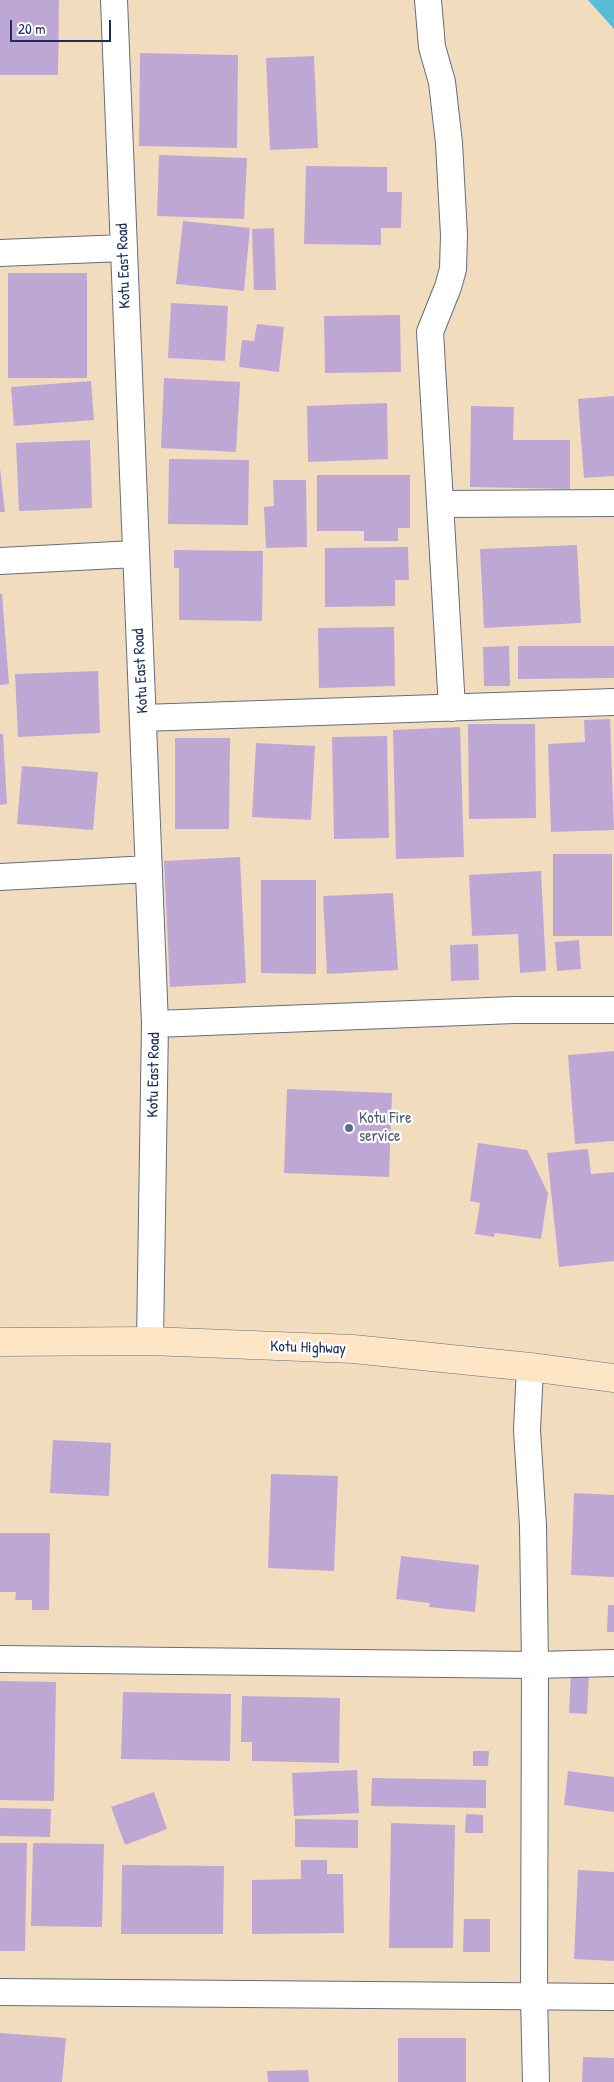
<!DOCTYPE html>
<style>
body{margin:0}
#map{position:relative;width:614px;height:2082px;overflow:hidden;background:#f1ddbe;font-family:"Patrick Hand",sans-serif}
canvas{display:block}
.scale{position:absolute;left:10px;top:20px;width:101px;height:22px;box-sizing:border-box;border:2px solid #1b2f5e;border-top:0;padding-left:6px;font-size:15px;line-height:18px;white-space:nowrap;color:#1b2f5e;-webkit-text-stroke:4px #fff;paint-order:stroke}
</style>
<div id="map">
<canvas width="614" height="2082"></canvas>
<div class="scale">20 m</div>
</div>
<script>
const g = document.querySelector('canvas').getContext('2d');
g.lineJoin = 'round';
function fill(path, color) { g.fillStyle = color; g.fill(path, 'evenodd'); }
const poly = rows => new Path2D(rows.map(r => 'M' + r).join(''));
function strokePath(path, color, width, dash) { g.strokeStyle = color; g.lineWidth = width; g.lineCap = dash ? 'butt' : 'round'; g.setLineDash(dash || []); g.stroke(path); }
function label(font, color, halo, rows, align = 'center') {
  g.font = font + ' "Patrick Hand",sans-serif'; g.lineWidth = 4.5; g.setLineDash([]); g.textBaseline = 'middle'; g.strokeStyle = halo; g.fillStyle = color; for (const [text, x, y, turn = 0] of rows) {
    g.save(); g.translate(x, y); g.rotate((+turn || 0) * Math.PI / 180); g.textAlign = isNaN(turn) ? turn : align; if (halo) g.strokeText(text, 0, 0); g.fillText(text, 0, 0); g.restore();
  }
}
fill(poly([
 [588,0,614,0,614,29]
]), '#58bcd6');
fill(poly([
 [0,0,59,0,58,75,0,75],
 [140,53,238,55,237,148,139,146],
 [314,56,318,148,270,150,266,58],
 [159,155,247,158,244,219,157,216],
 [306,166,387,167,387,192,402,192,401,228,381,228,381,245,304,244],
 [183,221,250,228,244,291,176,284],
 [274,228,276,290,254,290,252,229],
 [8,273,87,273,87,378,8,378],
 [171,303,228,306,225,361,168,358],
 [400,315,401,372,325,373,324,316],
 [257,324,284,327,279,372,239,367,242,340,254,341],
 [164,378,240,382,236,452,161,448],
 [91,381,94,420,14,426,11,387],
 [614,396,614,476,584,478,578,399],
 [387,403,388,459,308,462,307,406],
 [471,406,514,407,513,440,570,440,570,489,470,487],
 [90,440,92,508,19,511,16,443],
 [169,459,249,460,248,525,168,524],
 [0,468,5,512,0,512],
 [317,475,410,475,410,528,398,528,398,541,364,541,364,531,317,531],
 [273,480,306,480,307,547,266,548,264,507,274,506],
 [577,545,581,623,484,628,480,549],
 [408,547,409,580,395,580,395,606,325,607,325,548],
 [174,550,263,551,262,621,179,620,179,568,174,568],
 [0,594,2,594,9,684,0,685],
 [394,627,395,686,319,688,318,628],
 [509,646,510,686,484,686,483,647],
 [518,646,614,646,614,678,518,679],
 [98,671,100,733,18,737,15,674],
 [610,719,614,830,551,832,548,744,585,742,584,720],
 [468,724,535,724,536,818,469,819],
 [460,727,464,857,396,859,393,730],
 [0,734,3,734,7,804,0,805],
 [387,736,389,838,334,839,332,737],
 [175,738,230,738,229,829,175,829],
 [256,743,315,746,311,820,252,817],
 [22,766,98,772,93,830,17,824],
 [553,854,612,854,612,936,553,936],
 [240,857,246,983,170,987,164,861],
 [541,871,546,971,520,973,518,934,472,936,469,875],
 [261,880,316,880,316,974,261,973],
 [393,893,398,970,327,974,323,896],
 [579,940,581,969,557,971,555,942],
 [478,944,479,980,451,981,450,945],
 [614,1051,614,1141,575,1144,568,1055],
 [287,1089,392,1093,389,1177,284,1173],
 [478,1143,527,1150,548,1193,541,1239,495,1233,494,1237,475,1234,480,1203,470,1201],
 [588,1149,591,1174,614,1172,614,1261,559,1267,547,1153],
 [53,1440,111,1443,109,1496,50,1493],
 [271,1474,338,1476,334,1571,268,1568],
 [574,1493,614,1495,614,1577,571,1575],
 [0,1533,50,1533,49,1610,32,1610,32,1600,15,1600,16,1592,0,1592],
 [401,1556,479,1565,475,1612,429,1607,430,1603,396,1599],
 [608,1605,614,1605,614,1632,607,1632],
 [571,1671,589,1673,587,1714,569,1713],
 [0,1681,56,1682,54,1801,0,1800],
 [123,1692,231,1694,230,1761,121,1759],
 [242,1696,340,1698,339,1763,252,1761,252,1742,241,1742],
 [473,1751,489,1751,488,1766,473,1766],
 [357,1770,359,1813,294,1816,292,1773],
 [568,1771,614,1777,614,1812,564,1805],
 [372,1778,486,1780,486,1808,371,1806],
 [154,1792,167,1829,125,1845,111,1807],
 [0,1808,51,1809,50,1837,0,1836],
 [466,1814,483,1815,483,1833,465,1833],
 [295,1819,358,1820,358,1848,295,1847],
 [391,1823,455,1825,453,1948,389,1948],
 [0,1843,27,1843,25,1951,0,1951],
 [33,1843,104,1844,102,1927,31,1926],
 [301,1860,327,1860,327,1874,343,1874,344,1933,252,1934,252,1880,301,1879],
 [122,1865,224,1866,223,1934,121,1934],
 [578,1870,614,1872,614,1961,574,1959],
 [464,1919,490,1919,490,1952,463,1952],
 [0,2033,66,2038,62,2082,0,2082],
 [398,2038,466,2038,466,2082,398,2082],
 [583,2057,614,2058,614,2082,582,2082],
 [308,2070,309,2082,268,2082,267,2071]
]), '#bea7d5');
const street = poly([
 [114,0,155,1024,150,1341],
 [428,0,432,47,442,82,449,143,454,235,453,269,448,287,430,332,452,708],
 [0,253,123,248],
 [440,504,614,503],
 [0,561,135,554],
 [143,718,614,702],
 [0,877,149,869],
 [155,1024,514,1010,614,1010],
 [530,1367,527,1430,533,1526,535,1665,534,1997,536,2082],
 [0,1659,535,1665,614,1663],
 [0,1992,614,1997]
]);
const secondary = poly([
 [0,1342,150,1341,353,1349,530,1367,614,1378]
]);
strokePath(street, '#666c80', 28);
strokePath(secondary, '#666c80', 29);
strokePath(street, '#fff', 26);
strokePath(secondary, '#fde5c5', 28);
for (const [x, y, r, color] of [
 [349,1128,5,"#5c6f8a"]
]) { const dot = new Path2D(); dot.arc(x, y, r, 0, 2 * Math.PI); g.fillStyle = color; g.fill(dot); strokePath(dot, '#fff', 2); }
label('16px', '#1b2f5e', '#fff', [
 ["Kotu East Road",124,266,-92],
 ["Kotu East Road",141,671,-93],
 ["Kotu East Road",154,1075,-89],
 ["Kotu Highway",308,1348,2]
]);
label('16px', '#4e5e75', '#fff', [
 ["Kotu Fire",359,1119],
 ["service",359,1137]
], 'left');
</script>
